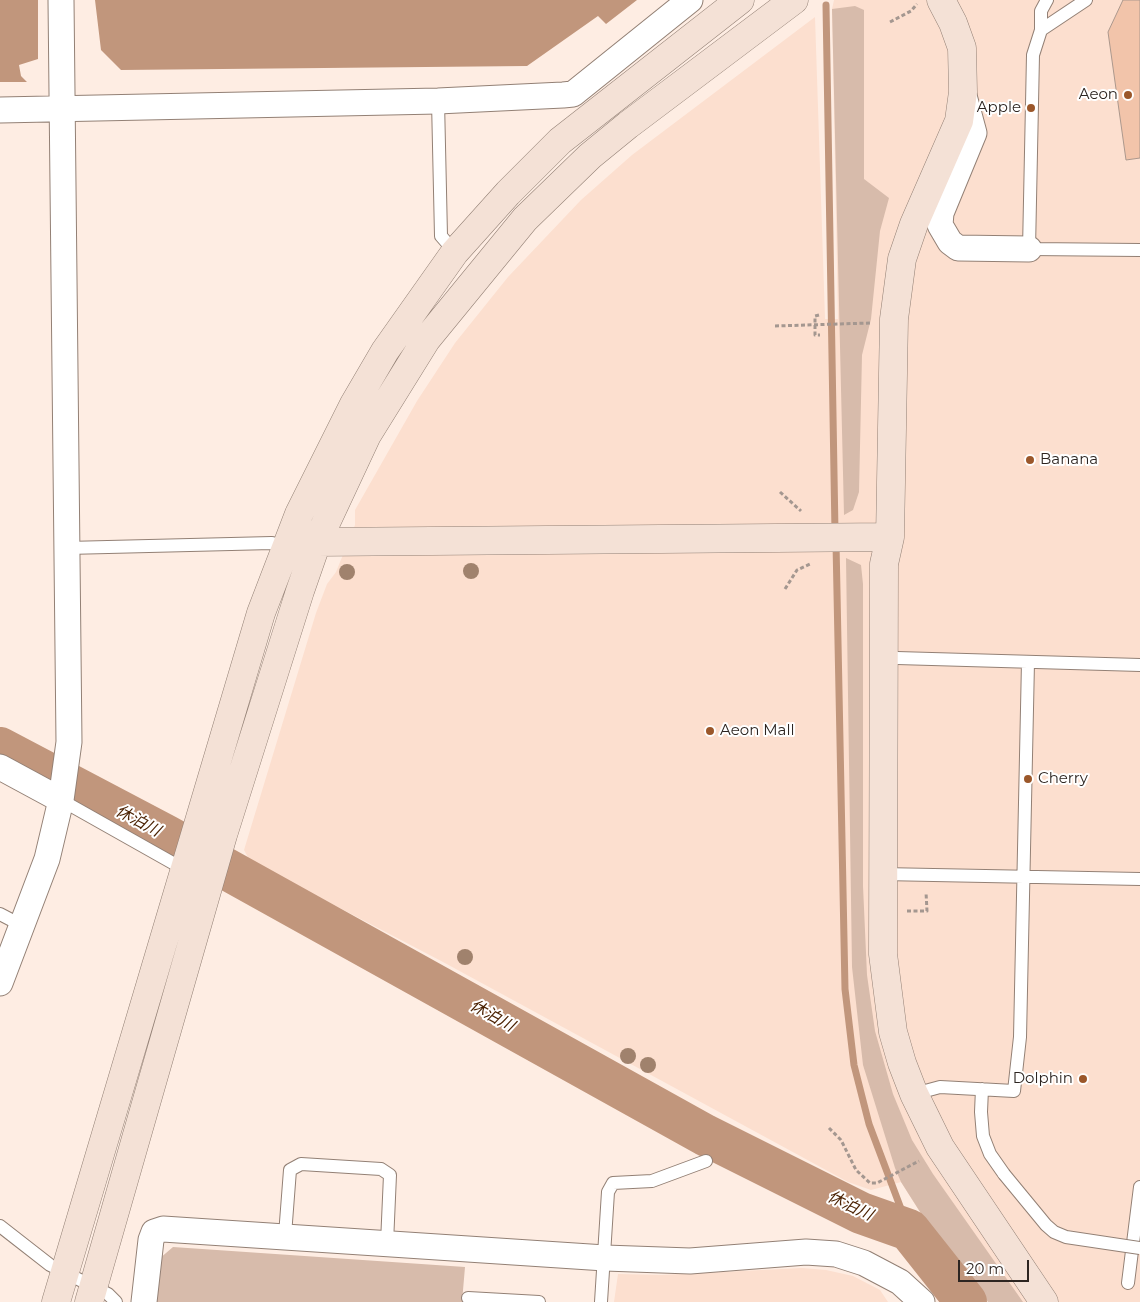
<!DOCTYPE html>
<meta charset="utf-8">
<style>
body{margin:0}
#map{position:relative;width:1140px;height:1302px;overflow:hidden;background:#feede3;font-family:Montserrat,sans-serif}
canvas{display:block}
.scale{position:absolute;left:958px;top:1260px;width:71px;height:22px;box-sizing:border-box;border:2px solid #2d2521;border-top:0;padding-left:6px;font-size:15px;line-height:18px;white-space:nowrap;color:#2d2521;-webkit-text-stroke:4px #fff;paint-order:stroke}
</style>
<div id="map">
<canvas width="1140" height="1302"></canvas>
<div class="scale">20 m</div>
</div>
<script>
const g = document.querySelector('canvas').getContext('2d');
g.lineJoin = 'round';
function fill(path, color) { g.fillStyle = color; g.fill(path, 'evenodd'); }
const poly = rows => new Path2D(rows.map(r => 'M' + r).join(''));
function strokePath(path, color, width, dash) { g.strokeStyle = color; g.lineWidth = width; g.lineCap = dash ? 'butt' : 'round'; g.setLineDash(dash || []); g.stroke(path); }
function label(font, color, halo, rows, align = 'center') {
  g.font = font + ' Montserrat,"Noto Sans JP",sans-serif'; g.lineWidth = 4; g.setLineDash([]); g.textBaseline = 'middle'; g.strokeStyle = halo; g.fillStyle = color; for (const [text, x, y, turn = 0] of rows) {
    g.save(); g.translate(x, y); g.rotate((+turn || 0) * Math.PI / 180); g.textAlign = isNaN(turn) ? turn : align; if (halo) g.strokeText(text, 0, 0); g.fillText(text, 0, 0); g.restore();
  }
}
fill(poly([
 [834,0,1140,0,1140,1302,988,1302,934,1234,901,1182,871,1190,848,1182,443,962,250,861,244,850,316,613,327,584,336,572,355,525,355,510,417,401,455,343,508,277,581,200,632,155,815,17,825,319,838,319,832,9],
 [802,1268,826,1270,853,1276,880,1290,888,1302,614,1302,618,1274,661,1275]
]), '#fcdfcf');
fill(poly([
 [855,6,864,10,864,179,889,198,880,231,871,319,862,355,859,492,853,510,844,515,832,9],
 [846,558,861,565,863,584,863,886,867,975,875,1031,893,1094,912,1140,933,1174,1023,1302,988,1302,934,1234,901,1182,895,1168,863,1065,852,967],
 [173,1247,465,1267,462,1302,156,1302,159,1259]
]), '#d7bbab');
fill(poly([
 [0,0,38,0,38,59,19,65,21,76,27,82,0,82],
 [95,0,637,0,606,24,598,16,527,66,121,70,101,50]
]), '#c1967c');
strokePath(poly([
 [826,5,835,532],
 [836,543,845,989,854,1065,869,1124,909,1230]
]), '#c1967c', 7);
strokePath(poly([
 [0,748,167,836,705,1135,861,1213,909,1230,966,1302]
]), '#c1967c', 42);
const building = poly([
 [1123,0,1140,0,1140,158,1126,160,1108,32,1123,0]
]);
fill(building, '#f2c4aa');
strokePath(building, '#ac988d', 1);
const lane = poly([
 [1047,0,1041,11,1041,30,1033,55,1029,249,1140,250],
 [1041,30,1086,0],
 [438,101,441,236,455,252],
 [67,548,272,543,285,547],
 [897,658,1140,665],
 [61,800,187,871],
 [882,874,1140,879],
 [0,914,21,925],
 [982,1089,981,1112,983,1136,990,1154,1004,1174],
 [914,1094,940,1087,1014,1091,1020,1037,1028,662],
 [0,1226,50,1265,108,1294,116,1302],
 [285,1235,290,1170,301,1164,381,1169,390,1175,387,1243],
 [1128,1283,1140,1187],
 [468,1298,539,1302],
 [601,1302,608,1192,613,1183,652,1181,706,1161]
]);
const street = poly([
 [963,92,974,133,941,213,940,225,950,242,958,248,1029,249],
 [0,110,438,101,563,95,573,94,690,0],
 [0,767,61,800],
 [0,983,47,859,61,800,69,742,61,0],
 [144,1302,151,1240,154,1232,163,1229,605,1258,690,1261,806,1252,836,1254,864,1263,900,1282,922,1302]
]);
const secondary = poly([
 [941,0,953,23,962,48,963,92,959,121,914,224,902,259,894,319,890,537,884,564,883,954,893,1032,902,1063,914,1094,940,1147,1044,1302],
 [317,542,890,537],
 [56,1302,261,613,299,514,354,404,385,351,455,252,508,193,560,141,740,0],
 [89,1302,223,835,300,591,317,542,367,435,426,340,525,219,590,156,628,125,794,0]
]);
strokePath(lane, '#938075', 14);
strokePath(street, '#938075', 27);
strokePath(secondary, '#938075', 29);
strokePath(poly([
 [890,22,911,11,917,4],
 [819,315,815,316,815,335,820,335],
 [775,326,870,323],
 [780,492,801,511],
 [785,589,797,570,810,564],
 [907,911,927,911,926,892],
 [829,1128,841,1140,856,1170,870,1183,877,1183,919,1161]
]), '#a49790', 3, [4, 2.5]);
strokePath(lane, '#fff', 12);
strokePath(street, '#fff', 25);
strokePath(secondary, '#f4e1d6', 28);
const laneBridge = poly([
 [1004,1174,1046,1225,1054,1232,1066,1237,1140,1248]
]);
strokePath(laneBridge, '#938075', 14, []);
strokePath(laneBridge, '#fff', 12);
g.fillStyle = '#a0826d';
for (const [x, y] of [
 [471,571],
 [347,572],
 [465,957],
 [628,1056],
 [648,1065]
]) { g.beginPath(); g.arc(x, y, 8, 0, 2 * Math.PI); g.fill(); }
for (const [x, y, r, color] of [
 [1128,95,5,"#9b572a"],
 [1031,108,5,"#9b572a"],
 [1030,460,5,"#9b572a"],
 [710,731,5,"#9b572a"],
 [1028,779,5,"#9b572a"],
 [1083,1079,5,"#9b572a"]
]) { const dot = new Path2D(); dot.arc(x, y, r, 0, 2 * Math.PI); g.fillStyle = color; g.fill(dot); strokePath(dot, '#fff', 2); }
label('15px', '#2d2521', '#fff', [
 ["Aeon",1118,95],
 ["Apple",1021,108],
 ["Banana",1040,460,"left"],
 ["Aeon Mall",720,731,"left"],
 ["Cherry",1038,779,"left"],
 ["Dolphin",1073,1079]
], 'right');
label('italic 16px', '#4c2304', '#fff', [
 ["休泊川",138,821,28],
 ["休泊川",492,1016,29],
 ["休泊川",850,1206,25]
]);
</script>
